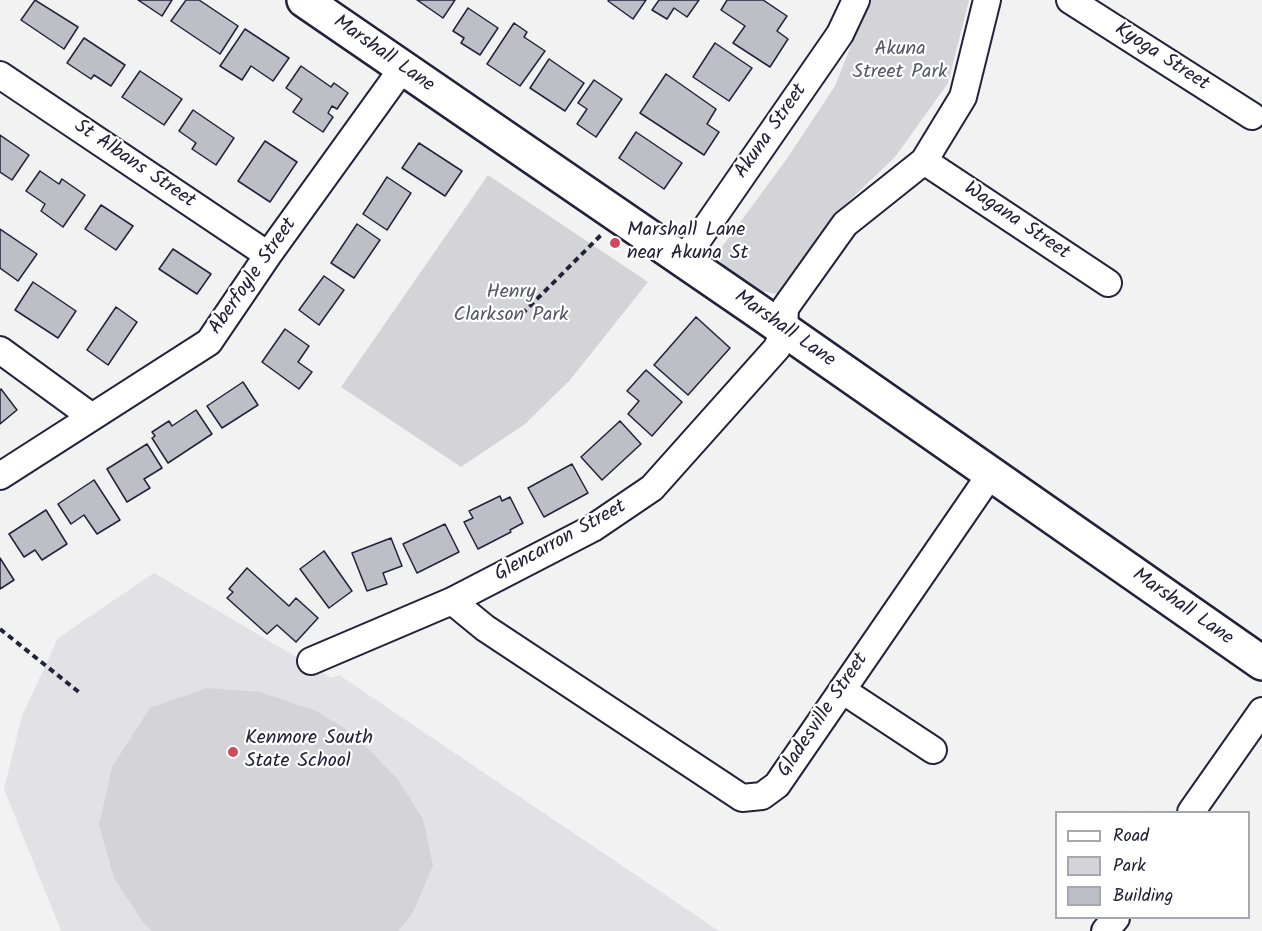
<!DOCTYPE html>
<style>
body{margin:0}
#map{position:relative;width:1262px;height:931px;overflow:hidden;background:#f2f2f3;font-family:Kalam,sans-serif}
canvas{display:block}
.legend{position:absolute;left:1055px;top:811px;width:195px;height:108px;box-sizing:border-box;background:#fff;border:2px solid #a7a7b1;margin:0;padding:8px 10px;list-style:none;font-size:18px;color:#22223b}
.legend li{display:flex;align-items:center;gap:12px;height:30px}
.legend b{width:30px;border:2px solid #a7a7b1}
</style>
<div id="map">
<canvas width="1262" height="931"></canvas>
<ul class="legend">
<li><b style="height:8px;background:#fff"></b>Road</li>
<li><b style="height:16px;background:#d3d3d8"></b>Park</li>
<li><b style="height:16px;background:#bebec6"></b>Building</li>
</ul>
</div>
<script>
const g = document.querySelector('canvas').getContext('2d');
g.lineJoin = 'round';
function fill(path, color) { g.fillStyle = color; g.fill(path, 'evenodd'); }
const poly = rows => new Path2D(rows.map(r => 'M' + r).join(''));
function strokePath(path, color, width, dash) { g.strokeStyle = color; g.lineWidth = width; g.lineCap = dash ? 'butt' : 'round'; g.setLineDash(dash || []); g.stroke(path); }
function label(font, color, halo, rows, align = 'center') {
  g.font = font + ' Kalam,sans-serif'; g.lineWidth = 4.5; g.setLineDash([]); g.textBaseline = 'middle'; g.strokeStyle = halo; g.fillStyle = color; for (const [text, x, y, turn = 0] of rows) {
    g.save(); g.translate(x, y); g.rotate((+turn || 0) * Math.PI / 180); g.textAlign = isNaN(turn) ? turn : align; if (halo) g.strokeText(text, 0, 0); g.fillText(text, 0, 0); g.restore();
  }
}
fill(poly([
 [154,573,332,678,339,675,719,931,61,931,4,789,22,716,58,638]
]), '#e2e2e6');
fill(poly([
 [869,0,969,0,948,83,895,157,833,216,781,295,758,290,730,275,716,255,786,160,835,86],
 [488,175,648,282,570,380,525,424,461,467,341,387],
 [207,688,260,692,316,711,354,734,398,780,423,819,433,866,412,914,398,931,152,931,143,922,114,878,99,825,112,767,150,708]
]), '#d3d3d8');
const building = poly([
 [35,0,78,27,64,49,21,20,35,0],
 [138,0,172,0,162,16,138,0],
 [186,0,199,0,238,26,220,54,171,21,186,0],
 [417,0,455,0,443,18,417,0],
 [609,0,646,0,633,19,608,1,609,0],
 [659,0,699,0,687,17,674,8,667,19,652,10,659,0],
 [727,0,763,0,787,16,777,31,788,39,770,67,733,43,745,26,721,10,727,0],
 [468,8,498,28,480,55,461,43,464,38,453,31,468,8],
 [514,23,527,32,524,37,545,51,520,86,487,64,514,23],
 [245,29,289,58,273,81,251,66,242,80,220,66,245,29],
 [84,38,125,65,111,86,94,75,91,79,67,63,84,38],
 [715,43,752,68,729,101,693,77,715,43],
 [549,59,584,83,565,111,530,88,549,59],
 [301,66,331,87,334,83,348,93,337,109,332,106,328,113,333,117,323,132,293,112,302,99,286,88,301,66],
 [140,71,182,99,164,125,122,97,140,71],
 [666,74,716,109,707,124,719,132,704,155,640,113,666,74],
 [594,80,622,99,596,137,577,124,587,109,578,103,594,80],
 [193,110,234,138,216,165,192,149,196,143,179,131,193,110],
 [636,132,682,163,664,189,619,158,636,132],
 [0,135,29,155,12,180,0,172,0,135],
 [265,141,297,162,270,202,238,181,265,141],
 [419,143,462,171,445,196,402,168,419,143],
 [40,171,59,184,62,179,85,195,63,227,41,211,45,204,26,191,40,171],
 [387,177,411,193,387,230,363,214,387,177],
 [101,205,133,226,116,250,85,229,101,205],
 [357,224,380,240,354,278,331,263,357,224],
 [0,229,37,254,18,281,0,268,0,229],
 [173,249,211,274,197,294,159,269,173,249],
 [324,276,344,290,319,325,299,310,324,276],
 [33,282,76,311,58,338,15,310,33,282],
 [116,307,137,322,108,365,87,350,116,307],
 [696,317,730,348,688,395,654,365,696,317],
 [285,329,309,346,298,362,312,372,299,389,262,362,285,329],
 [646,370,682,402,652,436,628,414,639,401,627,391,646,370],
 [243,382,258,405,222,428,207,406,243,382],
 [1,389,17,410,0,424,0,390,1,389],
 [196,410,212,434,168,463,152,438,155,436,152,432,169,421,172,426,196,410],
 [620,421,641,444,602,480,581,457,620,421],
 [147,444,162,468,144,479,150,488,127,502,107,469,147,444],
 [572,464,588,493,544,517,528,488,572,464],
 [94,480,120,520,97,534,84,515,71,524,58,504,94,480],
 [500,496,502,501,510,497,523,523,510,530,511,532,478,549,464,522,473,518,469,511,500,496],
 [46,510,67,544,42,560,35,550,24,557,9,534,46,510],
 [445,524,459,552,417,573,403,544,445,524],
 [391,538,402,566,383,573,387,584,367,591,352,553,391,538],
 [324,551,352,591,329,608,300,569,324,551],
 [0,558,14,580,0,589,0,558],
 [247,568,289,606,296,598,318,618,296,642,277,625,267,634,227,598,233,592,229,589,247,568]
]);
fill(building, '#bebec6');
strokePath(building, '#22223b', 1.5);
const street = poly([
 [1070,0,1252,116],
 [0,75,268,255],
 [924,161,1108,283],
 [683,261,840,34,856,0],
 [0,350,92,417],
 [0,476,209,342,268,255,402,69],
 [452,601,485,628,742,798,762,796,777,785,990,475],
 [311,661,452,601,593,528,652,488,777,348,784,330,785,308,845,224,924,161,963,97,987,0],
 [842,690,933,750],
 [1191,812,1262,711],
 [1105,931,1116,918]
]);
const secondary = poly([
 [304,0,756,310,1262,663]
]);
strokePath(street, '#22223b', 30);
strokePath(secondary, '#22223b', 38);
strokePath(poly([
 [522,314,601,235],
 [0,629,80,693]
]), '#22223b', 4, [6, 4.5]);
strokePath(street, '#fff', 26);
strokePath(secondary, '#fff', 33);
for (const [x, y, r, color] of [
 [615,243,6,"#d1495b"],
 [233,752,6,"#d1495b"]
]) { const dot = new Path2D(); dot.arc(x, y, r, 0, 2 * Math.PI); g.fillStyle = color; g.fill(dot); strokePath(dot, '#fff', 2); }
label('20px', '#57576a', '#fff', [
 ["Akuna",900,51],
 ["Street Park",900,74],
 ["Henry",511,294],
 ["Clarkson Park",511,317]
]);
label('20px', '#22223b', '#fff', [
 ["Marshall Lane",383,55,35],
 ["Kyoga Street",1161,58,33],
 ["Akuna Street",772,132,-55],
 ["St Albans Street",134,165,34],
 ["Wagana Street",1016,222,34],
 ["Aberfoyle Street",254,277,-55],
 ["Marshall Lane",784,330,35],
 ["Glencarron Street",561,542,-29],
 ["Marshall Lane",1182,608,35],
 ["Gladesville Street",824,716,-56]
]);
label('20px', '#22223b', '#fff', [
 ["Marshall Lane",627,232],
 ["near Akuna St",627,255],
 ["Kenmore South",245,740],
 ["State School",245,763]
], 'left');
</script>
